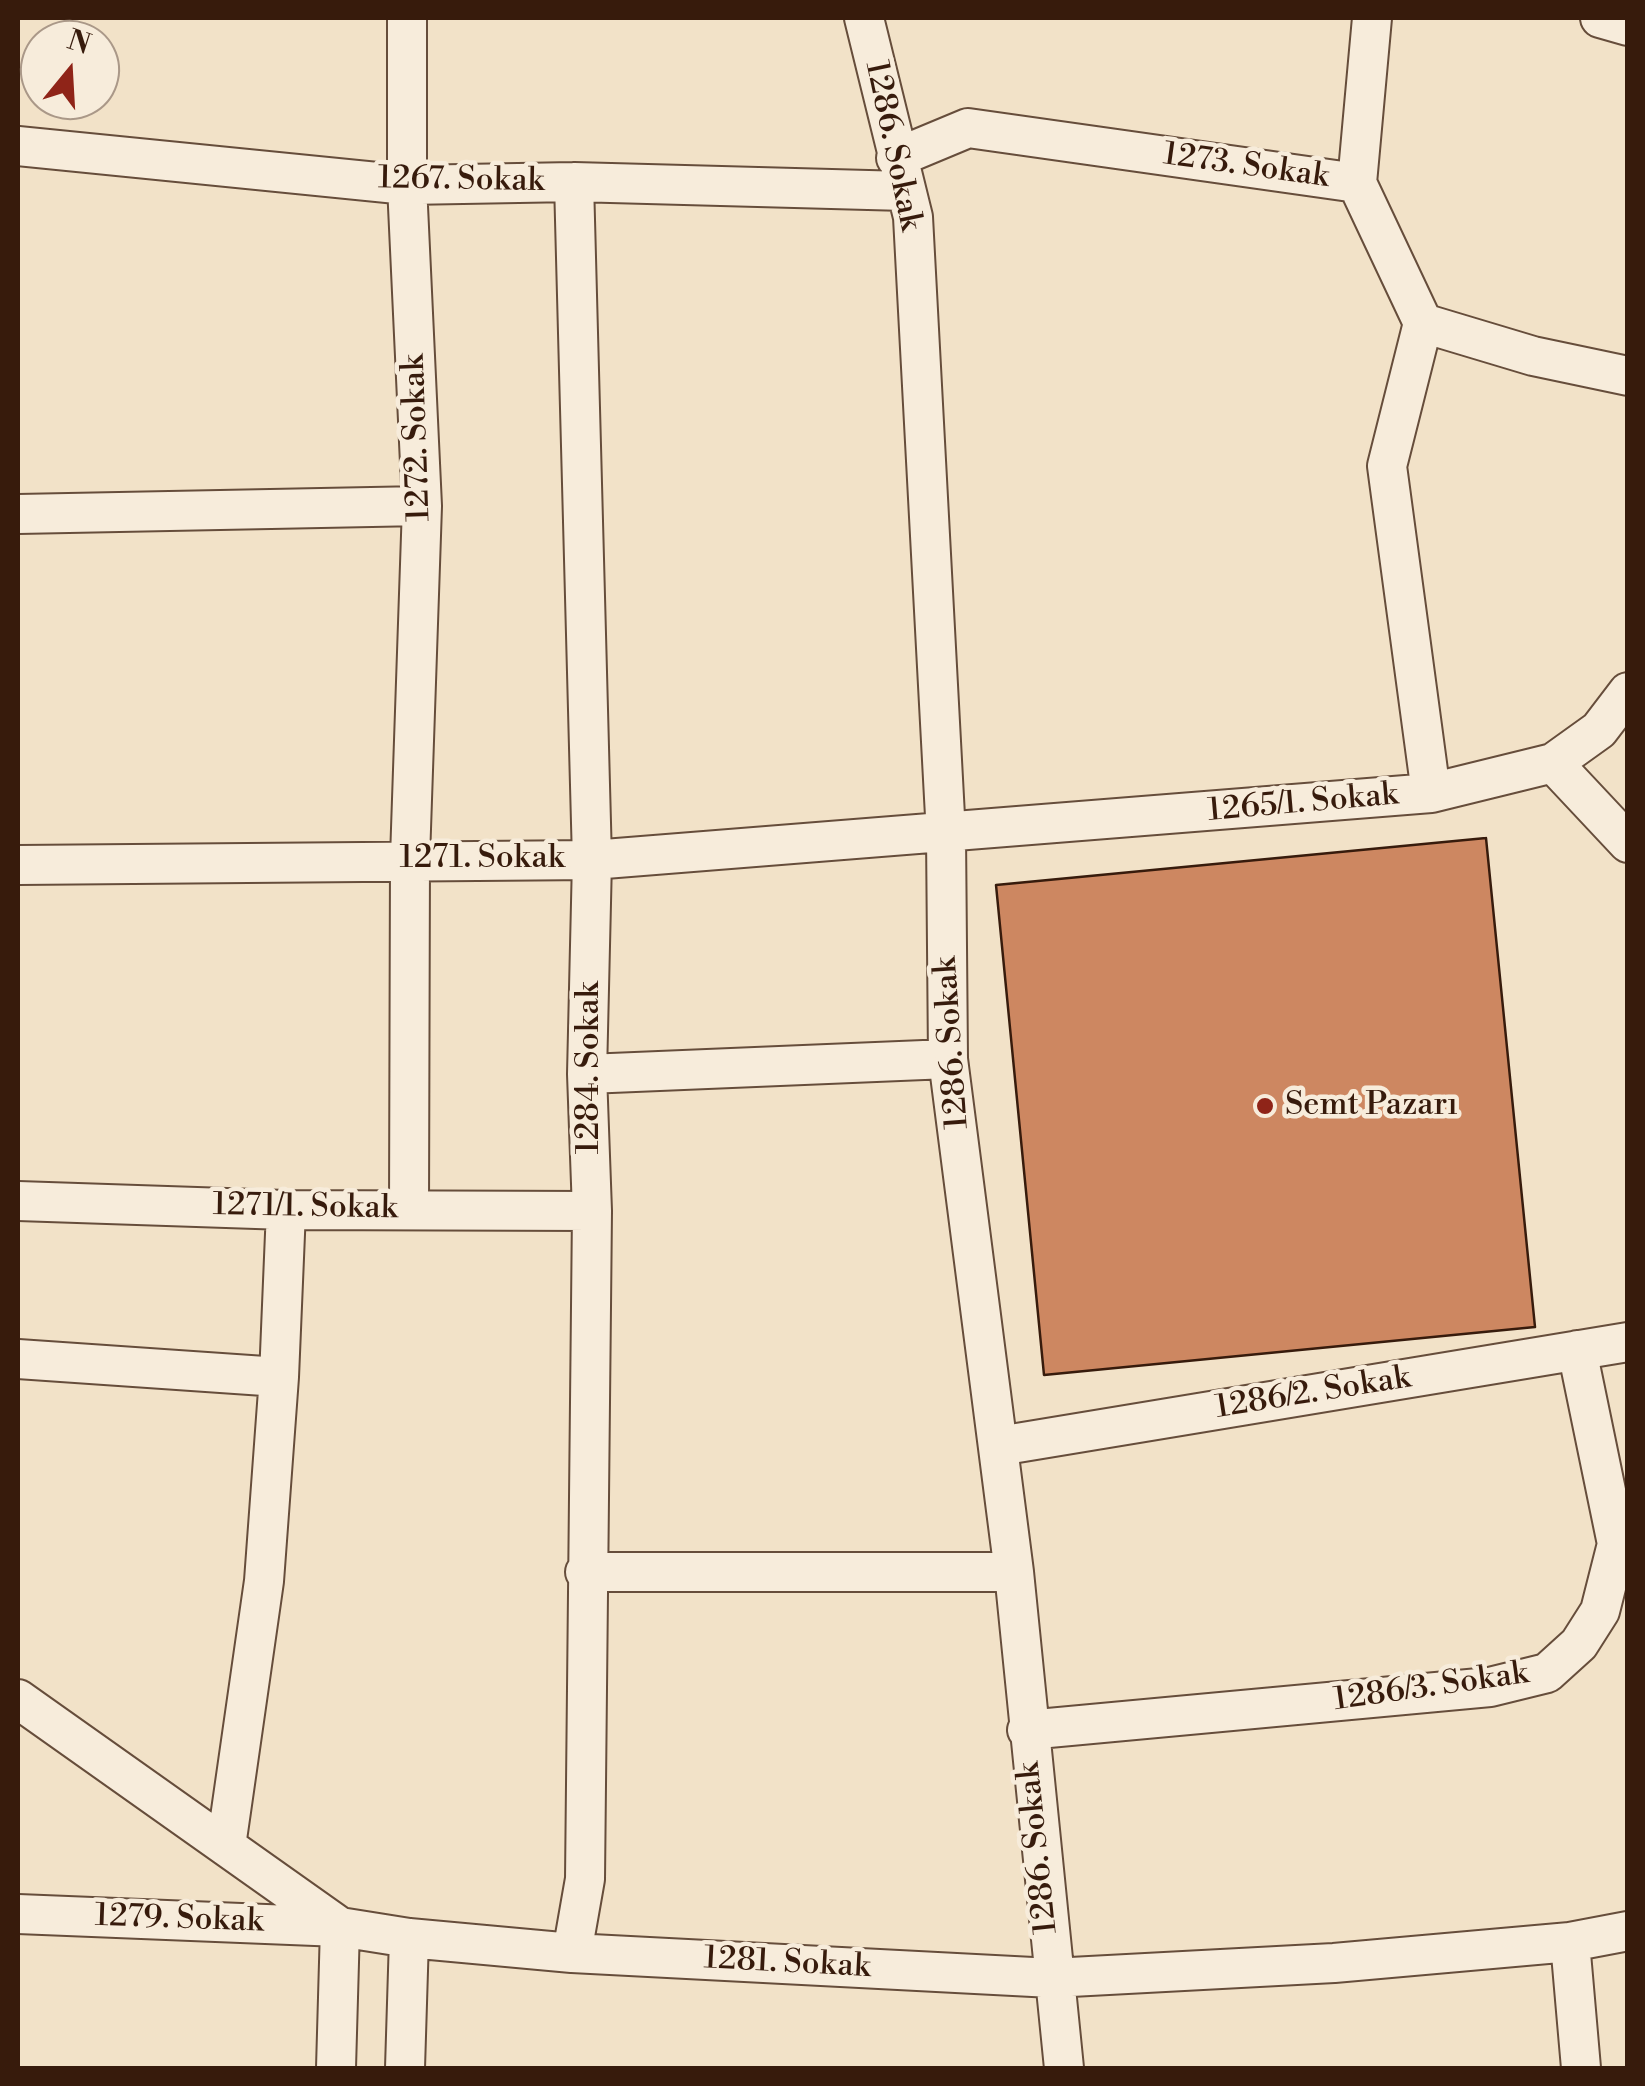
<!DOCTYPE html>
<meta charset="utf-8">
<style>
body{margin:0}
#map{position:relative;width:1645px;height:2086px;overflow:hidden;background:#f2e2c8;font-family:"Libre Bodoni",serif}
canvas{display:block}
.frame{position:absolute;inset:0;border:20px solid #371b0c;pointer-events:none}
.north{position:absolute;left:20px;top:20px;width:100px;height:100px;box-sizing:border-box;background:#f7ecdb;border:2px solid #aa9888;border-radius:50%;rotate:18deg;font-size:28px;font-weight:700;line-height:40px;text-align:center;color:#371b0c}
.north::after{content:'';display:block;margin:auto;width:35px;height:45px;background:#8f2418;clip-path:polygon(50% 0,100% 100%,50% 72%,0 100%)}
</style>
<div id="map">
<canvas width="1645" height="2086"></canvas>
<div class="frame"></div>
<div class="north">N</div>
</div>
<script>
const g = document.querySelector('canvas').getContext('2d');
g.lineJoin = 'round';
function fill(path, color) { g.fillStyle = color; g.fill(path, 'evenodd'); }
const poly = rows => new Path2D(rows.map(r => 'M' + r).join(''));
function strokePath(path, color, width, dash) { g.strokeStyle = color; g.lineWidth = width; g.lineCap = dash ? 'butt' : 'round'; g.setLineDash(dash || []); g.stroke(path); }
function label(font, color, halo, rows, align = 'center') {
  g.font = font + ' "Libre Bodoni",serif'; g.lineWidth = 9; g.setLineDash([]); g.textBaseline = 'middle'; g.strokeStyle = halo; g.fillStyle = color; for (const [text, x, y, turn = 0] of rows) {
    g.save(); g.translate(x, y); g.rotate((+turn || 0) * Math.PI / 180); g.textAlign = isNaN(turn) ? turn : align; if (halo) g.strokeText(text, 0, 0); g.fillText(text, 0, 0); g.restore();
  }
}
const building = poly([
 [1486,838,1535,1327,1044,1375,996,885,1486,838]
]);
fill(building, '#cd8761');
strokePath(building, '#371b0c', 2.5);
const street = poly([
 [407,18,407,185,422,506,410,858,409,1209],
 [864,18,913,217,946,835,948,1059,1014,1572,1064,2068],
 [1600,18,1628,26],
 [18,146,407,185,574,182,905,191],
 [896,158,968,128,1357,183],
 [1357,183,1423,323,1533,356,1628,376],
 [1357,183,1372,18],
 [1423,323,1387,466,1431,793],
 [18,514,422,506],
 [1553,763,1628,843],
 [18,865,592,860,1431,793,1553,763,1599,730,1628,692],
 [587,1074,948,1059],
 [18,1201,286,1210,592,1211],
 [18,1359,279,1377],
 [999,1446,1628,1342],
 [585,1572,1014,1572],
 [18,1699,340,1927,409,1938,572,1953,1052,1978,1334,1963,1570,1942,1628,1931],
 [1027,1730,1490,1687,1547,1673,1579,1644,1600,1611,1617,1544,1577,1350],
 [226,1846,264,1581,279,1377,286,1210],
 [18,1914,340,1927],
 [1570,1942,1581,2068],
 [572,1953,585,1879,592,1211,587,1074,592,860,574,182],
 [336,2068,340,1927],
 [405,2068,409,1938]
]);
strokePath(street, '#664d3b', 42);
strokePath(street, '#f7ecdb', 38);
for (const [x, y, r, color] of [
 [1265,1106,10,"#8f2418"]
]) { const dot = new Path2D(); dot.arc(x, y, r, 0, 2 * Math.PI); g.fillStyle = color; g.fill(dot); strokePath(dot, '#f7ecdb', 4); }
label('32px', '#371b0c', '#f7ecdb', [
 ["1286. Sokak",892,146,78],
 ["1273. Sokak",1246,167,8],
 ["1267. Sokak",461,181,1],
 ["1272. Sokak",418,438,-92],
 ["1265/1. Sokak",1303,804,-5],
 ["1271. Sokak",482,859],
 ["1286. Sokak",953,1043,-94],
 ["1284. Sokak",590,1068,-90],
 ["1271/1. Sokak",305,1208,1],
 ["1286/2. Sokak",1313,1394,-9],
 ["1286/3. Sokak",1431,1688,-8],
 ["1286. Sokak",1039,1848,-96],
 ["1279. Sokak",179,1920,2],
 ["1281. Sokak",787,1964,3]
]);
label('32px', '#371b0c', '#f7ecdb', [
 ["Semt Pazarı",1285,1106]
], 'left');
</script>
